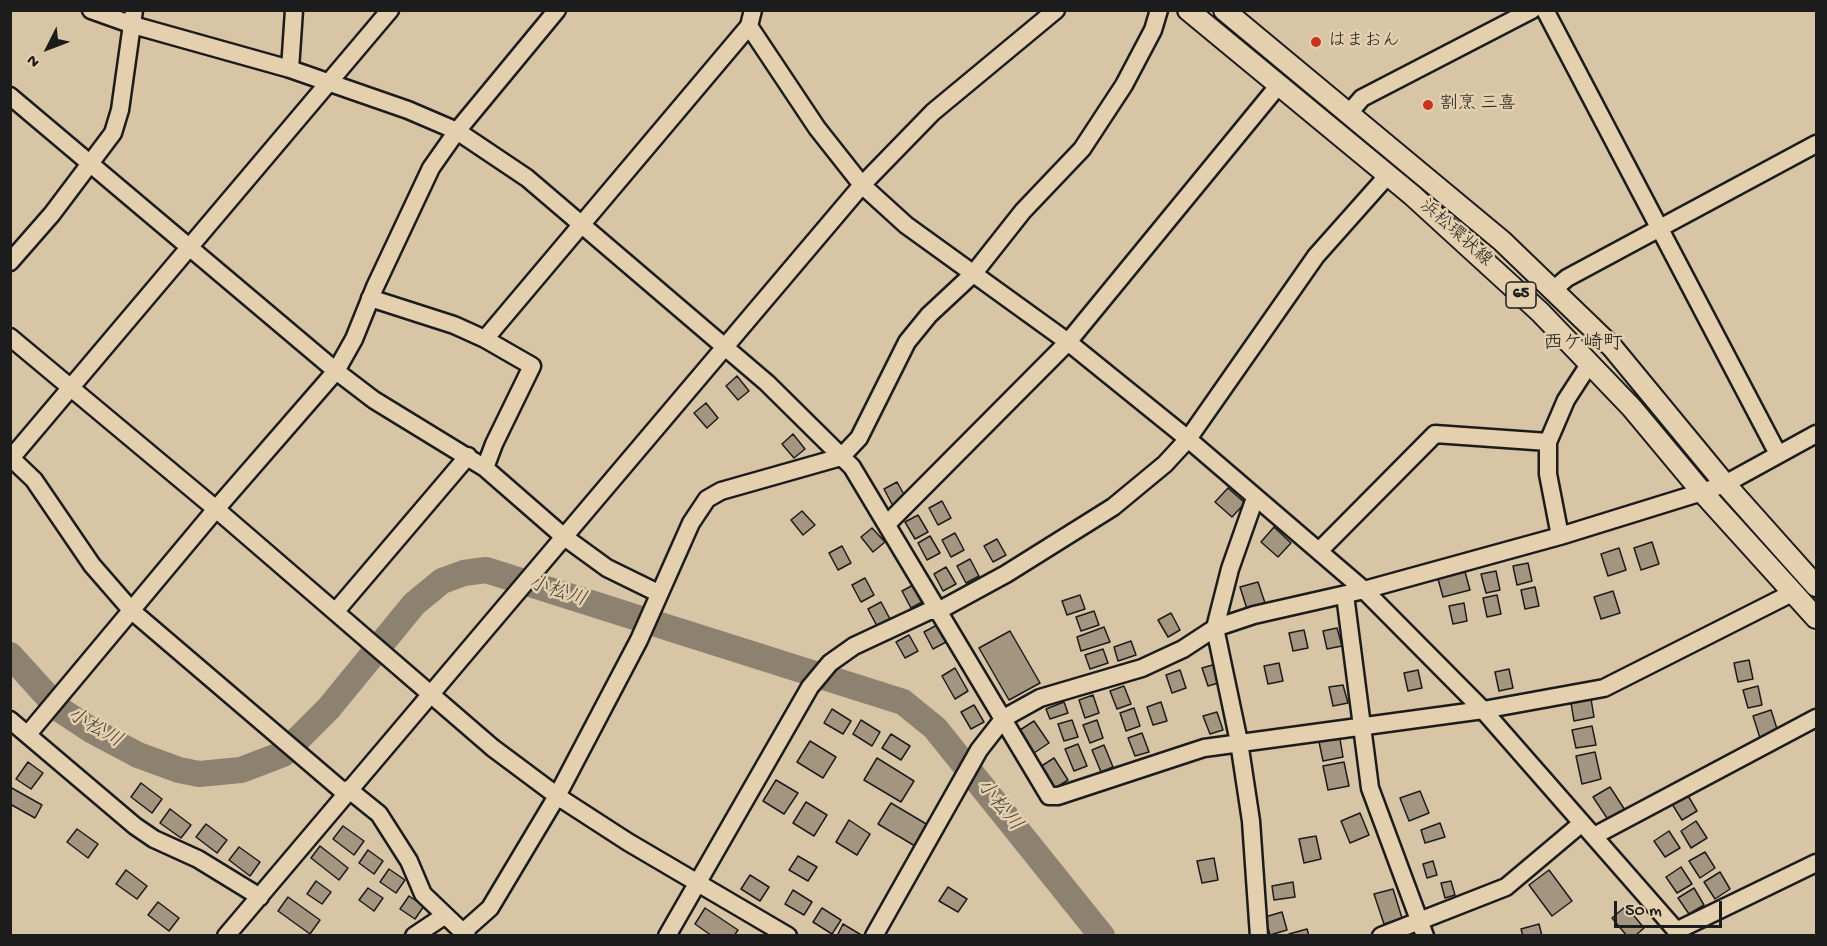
<!DOCTYPE html>
<meta charset="utf-8">
<style>
body{margin:0}
#map{position:relative;width:1827px;height:946px;overflow:hidden;background:#d8c5a6;font-family:"Gochi Hand",sans-serif}
canvas{display:block}
.frame{position:absolute;inset:0;border:12px solid #1c1c1c;pointer-events:none}
.north{position:absolute;left:18px;top:18px;width:60px;height:60px;-webkit-text-stroke:4px #e4d0af;paint-order:stroke;rotate:228deg;font-size:16px;font-weight:700;line-height:24px;text-align:center;color:#1c1c1c}
.north::after{content:'';display:block;margin:auto;width:21px;height:27px;background:#1c1c1c;clip-path:polygon(50% 0,100% 100%,50% 72%,0 100%)}
.scale{position:absolute;left:1614px;top:901px;width:108px;height:27px;box-sizing:border-box;border:3px solid #1c1c1c;border-top:0;padding-left:8px;font-size:18px;line-height:21px;white-space:nowrap;color:#1c1c1c;-webkit-text-stroke:4px #e4d0af;paint-order:stroke}
</style>
<div id="map">
<canvas width="1827" height="946"></canvas>
<div class="frame"></div>
<div class="north">N</div>
<div class="scale">50 m</div>
</div>
<script>
const g = document.querySelector('canvas').getContext('2d');
g.lineJoin = 'round';
const poly = rows => new Path2D(rows.map(r => 'M' + r).join(''));
function strokePath(path, color, width, dash) { g.strokeStyle = color; g.lineWidth = width; g.lineCap = dash ? 'butt' : 'round'; g.setLineDash(dash || []); g.stroke(path); }
function fill(path, color) { g.fillStyle = color; g.fill(path, 'evenodd'); }
function label(font, color, halo, rows, align = 'center') {
  g.font = font + ' "Gochi Hand","Klee One",sans-serif'; g.lineWidth = 5; g.setLineDash([]); g.textBaseline = 'middle'; g.strokeStyle = halo; g.fillStyle = color; for (const [text, x, y, turn = 0] of rows) {
    g.save(); g.translate(x, y); g.rotate((+turn || 0) * Math.PI / 180); g.textAlign = isNaN(turn) ? turn : align; if (halo) g.strokeText(text, 0, 0); g.fillText(text, 0, 0); g.restore();
  }
}
strokePath(poly([
 [10,655,59,709,91,730,138,755,179,770,199,774,241,770,283,754,329,708,414,604,442,581,464,573,486,570,903,702,935,728,1102,936]
]), '#8d8270', 26);
const building = poly([
 [737,376,749,391,738,400,726,386,737,376],
 [706,403,718,418,707,428,694,413,706,403],
 [793,434,805,449,794,458,782,444,793,434],
 [897,482,906,498,893,506,884,489,897,482],
 [1228,488,1245,503,1232,517,1215,502,1228,488],
 [942,501,951,518,938,525,929,508,942,501],
 [802,511,815,525,803,535,791,520,802,511],
 [918,515,928,532,915,539,905,522,918,515],
 [1274,527,1291,543,1278,557,1261,542,1274,527],
 [872,528,885,542,873,552,861,537,872,528],
 [955,533,964,550,951,557,942,540,955,533],
 [930,536,940,553,927,560,918,543,930,536],
 [997,539,1006,555,993,562,984,546,997,539],
 [1652,542,1659,564,1641,570,1634,548,1652,542],
 [842,546,851,563,838,570,829,553,842,546],
 [1619,548,1626,570,1608,576,1601,554,1619,548],
 [970,559,979,576,966,583,957,566,970,559],
 [1528,563,1532,581,1517,585,1513,566,1528,563],
 [946,567,956,584,943,591,934,574,946,567],
 [1496,571,1500,590,1486,593,1481,574,1496,571],
 [1465,572,1470,590,1443,597,1438,579,1465,572],
 [865,578,874,595,861,602,852,585,865,578],
 [1258,582,1265,603,1247,609,1240,587,1258,582],
 [915,584,924,601,911,608,902,591,915,584],
 [1535,587,1539,606,1525,609,1521,590,1535,587],
 [1613,591,1620,613,1601,619,1594,597,1613,591],
 [1080,595,1085,609,1067,615,1062,601,1080,595],
 [1497,595,1501,614,1487,617,1483,598,1497,595],
 [881,602,890,619,877,626,868,609,881,602],
 [1464,603,1467,621,1453,624,1449,606,1464,603],
 [1094,611,1099,625,1081,631,1076,617,1094,611],
 [1171,613,1180,630,1168,637,1158,620,1171,613],
 [937,625,946,642,933,649,924,632,937,625],
 [1104,627,1110,642,1081,651,1077,637,1104,627],
 [1337,628,1342,646,1327,649,1323,631,1337,628],
 [1304,630,1308,648,1293,651,1289,633,1304,630],
 [1010,631,1040,683,1009,700,979,648,1010,631],
 [909,635,918,651,905,658,896,642,909,635],
 [1131,641,1136,655,1118,661,1114,647,1131,641],
 [1103,649,1108,663,1090,669,1085,655,1103,649],
 [1749,660,1753,679,1738,682,1734,663,1749,660],
 [1279,663,1283,681,1268,684,1264,666,1279,663],
 [1216,664,1222,682,1208,686,1202,668,1216,664],
 [955,668,968,691,955,699,942,676,955,668],
 [1509,669,1513,688,1499,691,1495,672,1509,669],
 [1180,670,1186,688,1172,693,1166,675,1180,670],
 [1418,670,1422,688,1408,691,1404,673,1418,670],
 [1343,685,1348,703,1333,706,1329,687,1343,685],
 [1124,686,1131,704,1117,709,1110,691,1124,686],
 [1758,686,1762,705,1748,708,1743,690,1758,686],
 [1093,695,1099,713,1085,718,1079,700,1093,695],
 [1591,699,1594,717,1574,721,1571,703,1591,699],
 [1064,702,1068,713,1050,719,1046,709,1064,702],
 [1161,702,1167,721,1153,725,1147,707,1161,702],
 [974,705,984,722,971,729,961,712,974,705],
 [1134,708,1140,726,1126,731,1120,713,1134,708],
 [832,709,851,721,843,734,824,723,832,709],
 [1771,710,1778,732,1760,738,1753,716,1771,710],
 [1217,712,1223,730,1210,734,1203,716,1217,712],
 [861,720,880,732,872,746,853,734,861,720],
 [1072,720,1078,737,1064,741,1058,724,1072,720],
 [1097,720,1103,738,1090,743,1083,725,1097,720],
 [1034,721,1049,743,1034,753,1020,730,1034,721],
 [1592,726,1596,745,1576,748,1572,730,1592,726],
 [1142,733,1149,752,1135,756,1128,738,1142,733],
 [1339,733,1343,757,1323,761,1318,737,1339,733],
 [891,734,910,746,901,760,882,748,891,734],
 [810,741,836,757,823,778,797,762,810,741],
 [1078,744,1087,766,1074,771,1065,749,1078,744],
 [1104,745,1113,767,1101,772,1092,750,1104,745],
 [1595,752,1601,779,1582,784,1576,756,1595,752],
 [877,758,914,781,901,802,864,780,877,758],
 [1054,758,1068,780,1054,789,1040,767,1054,758],
 [28,762,43,773,31,789,16,779,28,762],
 [1344,762,1349,786,1328,790,1323,766,1344,762],
 [776,780,798,793,784,814,763,801,776,780],
 [141,783,162,799,152,813,131,797,141,783],
 [10,787,42,805,35,818,10,804,10,787],
 [1610,787,1625,810,1609,821,1593,797,1610,787],
 [1420,791,1429,813,1409,821,1400,798,1420,791],
 [1687,794,1697,811,1682,820,1672,804,1687,794],
 [806,802,827,815,814,836,793,823,806,802],
 [891,803,928,825,915,846,878,824,891,803],
 [170,809,191,825,181,838,160,823,170,809],
 [1360,813,1369,835,1350,843,1341,821,1360,813],
 [849,820,870,834,857,855,836,842,849,820],
 [1696,821,1707,838,1691,848,1681,831,1696,821],
 [1440,823,1445,837,1425,843,1421,830,1440,823],
 [206,824,227,840,217,853,196,837,206,824],
 [343,826,364,841,354,855,333,839,343,826],
 [77,829,98,844,88,858,67,842,77,829],
 [1669,831,1680,848,1665,857,1654,841,1669,831],
 [1316,836,1321,859,1304,863,1299,839,1316,836],
 [320,846,348,868,339,880,311,858,320,846],
 [239,847,260,862,250,876,229,860,239,847],
 [368,850,383,861,374,874,359,863,368,850],
 [1705,852,1715,868,1700,878,1689,861,1705,852],
 [798,856,817,867,808,881,789,870,798,856],
 [1214,858,1218,880,1202,883,1197,861,1214,858],
 [1433,861,1437,875,1427,878,1423,864,1433,861],
 [1681,867,1692,884,1677,893,1666,877,1681,867],
 [389,869,405,880,396,893,380,882,389,869],
 [126,870,147,886,137,899,116,884,126,870],
 [1549,870,1572,901,1552,916,1529,885,1549,870],
 [1720,872,1730,889,1715,899,1704,882,1720,872],
 [750,875,769,887,760,901,741,889,750,875],
 [316,881,331,892,322,904,307,894,316,881],
 [1451,881,1455,895,1445,898,1441,883,1451,881],
 [1293,882,1295,897,1274,900,1272,886,1293,882],
 [948,887,967,899,958,912,939,901,948,887],
 [368,888,383,898,374,911,359,900,368,888],
 [1694,888,1704,905,1689,914,1678,898,1694,888],
 [1393,889,1402,918,1384,924,1374,894,1393,889],
 [793,890,812,902,804,915,785,904,793,890],
 [409,896,424,906,415,919,400,909,409,896],
 [288,897,320,920,310,934,278,911,288,897],
 [158,902,179,918,169,931,148,915,158,902],
 [1626,906,1644,928,1635,936,1627,936,1612,918,1626,906],
 [705,908,738,930,734,936,712,936,695,924,705,908],
 [822,908,841,920,832,934,813,922,822,908],
 [1282,912,1287,930,1270,935,1265,917,1282,912],
 [843,924,863,936,837,936,843,924],
 [1539,924,1542,936,1523,936,1521,929,1539,924],
 [1307,929,1309,936,1290,936,1289,934,1307,929]
]);
fill(building, '#a39580');
strokePath(building, '#1c1c1c', 1.5);
const minor = poly([
 [91,10,133,25,290,69,408,110,457,131,527,178,767,383,852,467,1049,796,1058,796,1204,748,1483,710,1604,688,1794,592],
 [753,10,749,26,817,128,862,185,906,225,1068,342,1188,439,1364,590,1483,710,1681,936],
 [1545,10,1778,454],
 [290,69,294,10],
 [10,96,336,371,374,400,485,468,563,536,607,568,658,593],
 [1349,113,1362,98,1532,10],
 [10,262,52,214,113,133,120,110,134,10],
 [1553,290,1567,278,1816,144],
 [370,298,454,325,485,339,532,366,494,444,485,468],
 [10,337,216,509,493,748,560,798,628,842,788,936],
 [485,339,749,26],
 [10,457,34,480,92,565,132,611,345,793],
 [12,457,390,10],
 [1255,498,1230,569,1215,628,1239,742,1251,821,1259,936],
 [887,524,1068,342,1278,86],
 [1560,536,1548,474,1548,442,1566,400,1590,363],
 [1319,551,1435,434,1548,442],
 [1345,595,1370,788,1425,936],
 [336,611,468,456],
 [10,720,135,826,154,839,198,859,260,897],
 [28,734,216,509,336,371,354,339,375,287,431,168,457,131,557,10],
 [348,789,379,814,409,861,423,894,467,936],
 [1594,836,1816,718],
 [1678,930,1816,863],
 [463,932,490,908,557,796,639,640,691,523,707,499,721,491,841,457,859,438,907,342,929,315,974,273,1023,211,1082,149,1124,85,1153,30,1159,10],
 [226,936,862,185,933,112,1056,10],
 [414,936,444,916],
 [667,936,810,687,830,663,854,646,929,611,938,611,1006,574,1113,507,1165,464,1188,439,1316,256,1388,175],
 [874,936,979,750,1004,718,1040,698,1142,668,1183,649,1215,628,1254,615,1364,590,1560,536,1702,492,1725,484,1816,434],
 [1381,936,1506,887,1582,823]
]);
const major = poly([
 [1188,10,1412,195,1540,312,1632,408,1702,492,1816,618],
 [1224,10,1502,241,1612,347,1725,484,1816,586]
]);
strokePath(minor, '#1c1c1c', 21);
strokePath(major, '#1c1c1c', 24);
strokePath(minor, '#e4d0af', 16);
strokePath(major, '#e4d0af', 20);
for (const [x, y, r, color] of [
 [1316,42,6,"#c8321e"],
 [1428,105,6,"#c8321e"]
]) { const dot = new Path2D(); dot.arc(x, y, r, 0, 2 * Math.PI); g.fillStyle = color; g.fill(dot); strokePath(dot, '#e4d0af', 2); }
for (const [x, y, w] of [
 [1521,295,30]
]) { const box = new Path2D(); box.roundRect(x - w / 2, y - 13, w, 26, 4.5); g.fillStyle = '#e4d0af'; g.fill(box); strokePath(box, '#1c1c1c', 1.5); }
label('bold 16px', '#1c1c1c', null, [
 ["65",1521,295]
]);
label('18px', '#1c1c1c', '#e4d0af', [
 ["はまおん",1328,42],
 ["割烹 三喜",1440,105]
], 'left');
label('18px', '#1c1c1c', '#e4d0af', [
 ["浜松環状線",1455,234,42]
]);
label('20px', '#1c1c1c', '#e4d0af', [
 ["西ケ崎町",1583,345]
]);
label('italic 20px', '#444039', '#e4d0af', [
 ["小松川",557,593,18],
 ["小松川",94,729,30],
 ["小松川",998,806,51]
]);
</script>
